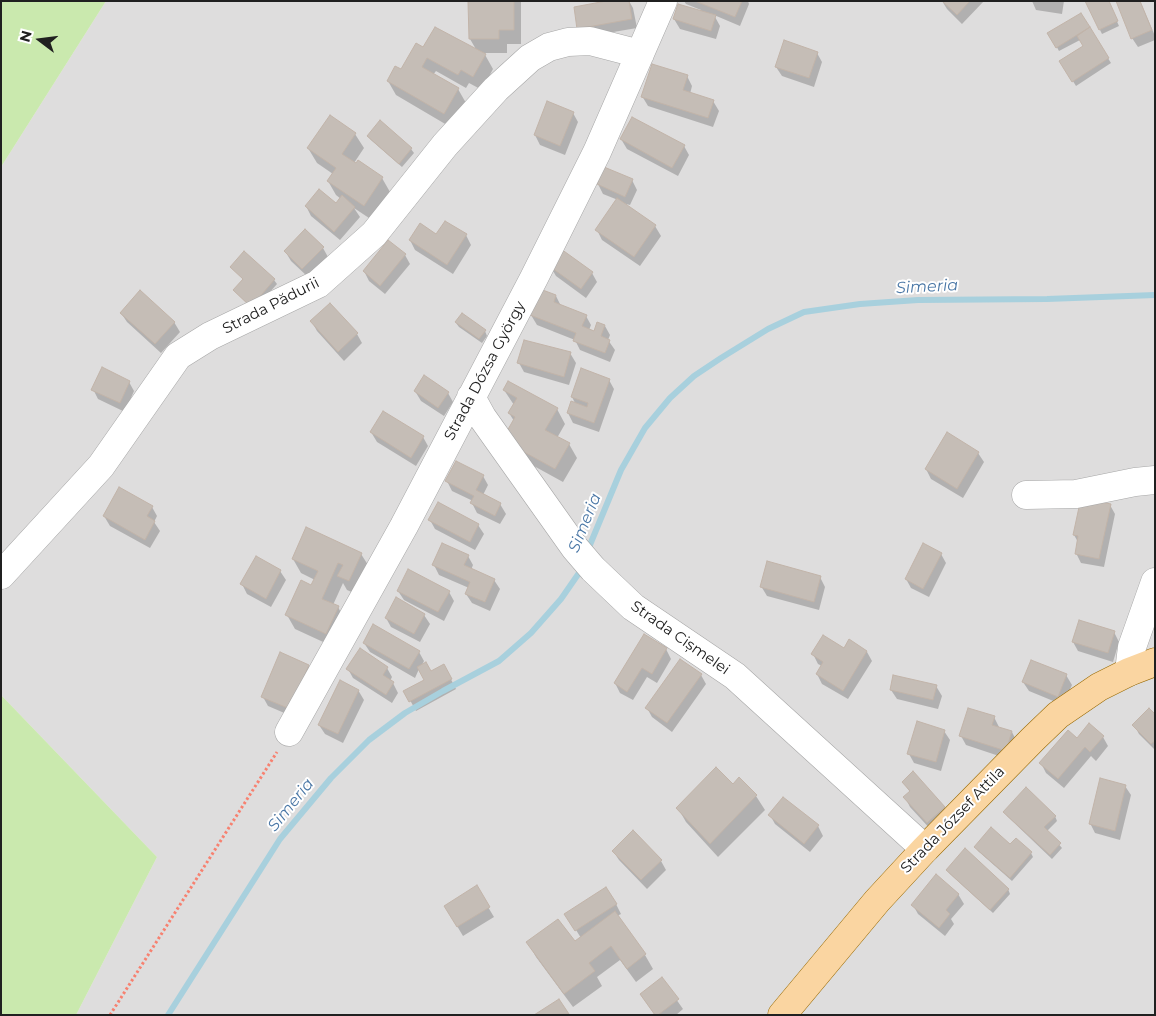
<!DOCTYPE html>
<meta charset="utf-8">
<style>
body{margin:0}
#map{position:relative;width:1156px;height:1016px;overflow:hidden;background:#f0ede6;font-family:Montserrat,sans-serif}
canvas{display:block}
.frame{position:absolute;inset:0;border:2px solid #202020;pointer-events:none}
.north{position:absolute;left:15px;top:15px;width:50px;height:50px;-webkit-text-stroke:4px #fff;paint-order:stroke;rotate:285deg;font-size:14px;font-weight:700;line-height:20px;text-align:center;color:#202020}
.north::after{content:'';display:block;margin:auto;width:18px;height:22px;background:#202020;clip-path:polygon(50% 0,100% 100%,50% 72%,0 100%)}
</style>
<div id="map">
<canvas width="1156" height="1016"></canvas>
<div class="frame"></div>
<div class="north">N</div>
</div>
<script>
const g = document.querySelector('canvas').getContext('2d');
g.lineJoin = 'round';
function fill(path, color) { g.fillStyle = color; g.fill(path, 'evenodd'); }
const poly = rows => new Path2D(rows.map(r => 'M' + r).join(''));
function strokePath(path, color, width, dash) { g.strokeStyle = color; g.lineWidth = width; g.lineCap = dash ? 'butt' : 'round'; g.setLineDash(dash || []); g.stroke(path); }
function label(font, color, halo, rows, align = 'center') {
  g.font = font + ' Montserrat,sans-serif'; g.lineWidth = 4; g.setLineDash([]); g.textBaseline = 'middle'; g.strokeStyle = halo; g.fillStyle = color; for (const [text, x, y, turn = 0] of rows) {
    g.save(); g.translate(x, y); g.rotate((+turn || 0) * Math.PI / 180); g.textAlign = isNaN(turn) ? turn : align; if (halo) g.strokeText(text, 0, 0); g.fillText(text, 0, 0); g.restore();
  }
}
fill(poly([
 [106,1,1155,1,1155,1015,76,1015,157,857,1,695,1,167]
]), '#dedddd');
fill(poly([
 [1,1,106,1,1,167],
 [1,695,157,857,76,1015,1,1015]
]), '#cae9ae');
fill(poly([
 [469,1,521,1,521,44,507,44,507,53,484,53,493,69,482,90,469,83,466,88,436,71,433,75,458,89,466,103,452,128,396,95,388,81,402,71,423,49,477,51,470,39],
 [613,1,629,1,633,8,637,28,584,37,575,8],
 [684,1,748,1,749,4,740,26,714,15,720,26,716,39,680,29,674,19,701,12,701,10,686,4],
 [942,1,984,1,962,24,947,9],
 [1032,1,1064,1,1062,14,1036,10],
 [1108,1,1119,26,1102,34,1100,30],
 [1140,1,1155,36,1155,40,1138,47,1132,38],
 [1081,15,1111,63,1076,86,1061,62,1085,46,1080,40,1059,51,1049,33],
 [817,53,822,62,814,87,782,76,776,67],
 [687,76,692,86,690,94,713,101,719,111,713,127,648,106,642,96],
 [573,113,578,122,565,155,540,145,535,135],
 [380,122,411,149,414,153,402,167,371,140,368,136],
 [355,134,364,148,354,163,382,178,390,192,372,220,354,208,360,217,340,240,311,216,306,206,336,205,341,199,336,195,328,181,333,174,317,163,308,148],
 [621,139,684,146,689,155,678,176,627,149],
 [632,180,637,190,630,205,622,203,655,226,661,236,640,266,602,240,597,230,618,200,603,194,598,184],
 [466,235,471,245,453,274,415,250,410,240,437,236],
 [323,248,328,257,308,277,291,261,285,251],
 [244,253,274,280,277,284,254,310,234,290,244,280,232,267],
 [405,255,410,264,385,294,369,281,364,271],
 [550,266,592,273,597,282,586,298,556,276],
 [556,296,561,306,586,316,591,325,589,330,594,332,605,326,610,335,608,340,615,350,610,362,580,350,575,340,537,325,531,315],
 [121,313,174,322,180,332,161,353,127,322],
 [312,322,357,334,362,343,344,361,317,331],
 [456,323,485,331,487,336,482,343,459,327],
 [570,353,576,363,569,385,524,372,519,363],
 [609,380,614,389,599,432,573,423,568,413,576,405,572,397],
 [129,382,134,391,125,412,98,399,93,389],
 [504,390,557,409,565,424,557,438,569,444,577,458,563,482,512,454,514,421,509,413,514,405],
 [415,391,448,393,453,402,444,416,421,401],
 [371,432,423,437,428,446,416,466,377,442],
 [978,453,984,462,963,498,931,479,926,469],
 [483,476,488,485,483,495,500,504,506,514,500,524,477,513,472,503,473,501,452,491,447,481],
 [1110,505,1115,514,1104,567,1081,563,1076,553,1078,542,1074,535],
 [152,507,157,516,154,522,160,531,150,548,110,526,104,516],
 [430,520,478,525,484,534,475,550,435,529],
 [361,554,370,568,358,595,347,590,343,583,333,605,338,607,346,622,334,647,295,629,287,615,312,587,315,580,301,573,293,559],
 [941,554,946,563,929,597,911,588,906,579],
 [468,556,473,565,471,570,494,580,500,589,490,611,472,603,466,594,469,588,439,575,434,565],
 [280,571,286,580,271,607,247,594,242,584],
 [820,577,825,587,819,610,767,596,761,586],
 [398,591,449,592,454,601,444,621,404,600],
 [424,615,430,624,420,642,391,627,386,618],
 [1114,632,1119,642,1113,662,1078,651,1073,642],
 [364,643,419,652,424,661,422,665,431,673,444,666,456,689,416,711,405,691,426,681,419,669,415,678,370,652],
 [666,649,671,659,657,683,647,677,633,700,620,693,615,683],
 [844,650,867,652,872,661,848,699,822,684,817,674,822,666,818,664,813,654],
 [308,666,313,675,296,718,268,706,263,697],
 [387,668,392,677,390,681,393,683,398,693,392,703,353,678,348,669],
 [701,675,706,684,672,732,652,717,647,708],
 [1066,675,1072,685,1063,705,1029,691,1023,682],
 [936,686,942,696,938,709,897,699,891,690],
 [358,690,364,700,343,743,325,734,319,725],
 [1155,716,1155,750,1139,734,1134,725],
 [994,717,999,727,999,728,1012,732,1017,742,1011,760,966,745,961,736],
 [944,731,950,740,941,771,914,763,909,754],
 [1103,737,1108,746,1096,761,1091,756,1064,788,1046,773,1041,763,1077,739],
 [739,779,756,796,765,810,718,857,686,822,678,808,733,786],
 [903,782,944,807,950,817,933,832,910,807,905,797,910,792],
 [1125,786,1131,795,1120,840,1095,833,1090,823],
 [1005,812,1055,816,1057,821,1047,831,1062,848,1052,859,1007,816],
 [770,815,818,826,823,836,810,852,775,824],
 [1010,846,1031,853,1033,857,1012,881,978,851,976,847],
 [613,851,661,861,666,870,647,889,619,860],
 [947,870,1008,889,1010,894,993,913,950,874],
 [476,887,494,917,463,936,445,906],
 [958,894,964,904,951,919,954,924,945,936,918,914,913,905],
 [616,904,621,914,617,916,645,955,653,969,636,982,620,960,597,977,602,986,573,1007,536,957,528,942,574,943,581,938,566,914],
 [662,979,683,1009,676,1015,655,1015,641,995]
]), '#0003');
strokePath(poly([
 [587,552,621,470,645,428,670,398,694,376,721,358,768,329,804,312,860,304,918,300,1047,299,1155,295],
 [168,1015,280,839,331,778,369,740,405,713,443,691,499,661,531,633,561,599,579,573,582,566]
]), '#a8d0dd', 6);
const building = poly([
 [468,1,514,1,514,30,499,30,499,39,469,39,468,1],
 [606,1,629,1,632,19,577,29,574,7,606,1],
 [695,1,742,1,735,17,695,1],
 [942,1,970,1,957,15,942,1],
 [1085,1,1109,1,1118,21,1099,30,1085,1],
 [1116,1,1140,1,1152,30,1131,39,1116,1],
 [678,4,716,15,711,31,673,19,678,4],
 [1081,13,1090,27,1056,48,1047,33,1081,13],
 [435,27,486,54,473,77,461,70,458,75,427,58,422,67,459,88,444,114,387,81,395,66,401,69,416,43,423,47,435,27],
 [1090,27,1109,58,1072,82,1059,61,1083,46,1077,36,1090,27],
 [784,40,818,52,809,78,775,67,784,40],
 [652,64,688,75,683,90,714,100,708,118,641,97,652,64],
 [547,101,574,112,560,146,534,135,547,101],
 [330,115,356,133,342,154,356,163,358,160,383,177,364,206,327,181,336,168,307,148,330,115],
 [632,117,685,145,672,168,620,139,632,117],
 [380,120,412,148,399,164,367,136,380,120],
 [604,167,633,179,625,197,597,184,604,167],
 [319,189,336,203,342,195,355,207,334,232,305,206,319,189],
 [617,198,656,225,634,257,595,230,617,198],
 [445,221,467,234,447,265,409,240,420,223,436,234,445,221],
 [305,229,324,247,302,269,284,251,305,229],
 [388,240,406,254,380,286,363,271,388,240],
 [561,249,593,272,581,289,549,266,561,249],
 [244,251,275,279,251,307,233,290,243,279,230,267,244,251],
 [540,289,556,295,554,302,587,315,582,326,594,331,597,322,605,325,601,336,610,340,605,353,573,341,576,333,530,315,540,289],
 [140,290,175,322,155,344,120,313,140,290],
 [330,303,358,333,338,352,310,321,330,303],
 [462,313,486,330,479,339,455,322,462,313],
 [524,340,571,352,564,377,517,363,524,340],
 [102,367,130,381,120,403,91,390,102,367],
 [581,368,610,379,594,423,567,413,571,401,587,407,588,403,571,397,581,368],
 [424,375,449,392,438,408,414,391,424,375],
 [508,381,558,408,545,430,570,443,555,469,502,440,515,417,508,413,517,398,503,390,508,381],
 [383,411,424,436,411,458,370,432,383,411],
 [947,432,979,452,957,489,925,469,947,432],
 [456,461,484,475,476,490,501,503,495,516,470,503,474,496,445,481,456,461],
 [119,487,153,506,147,516,155,521,145,540,103,516,119,487],
 [1081,498,1111,504,1099,559,1075,554,1078,536,1073,535,1081,498],
 [438,502,479,524,470,542,428,520,438,502],
 [306,527,362,553,349,581,337,576,343,565,338,563,322,599,339,606,326,634,285,615,301,580,311,585,318,571,292,559,306,527],
 [442,543,469,555,464,565,495,579,485,602,465,594,470,582,432,565,442,543],
 [923,543,942,553,923,589,905,579,923,543],
 [256,556,281,570,266,599,240,584,256,556],
 [767,561,821,576,814,602,760,587,767,561],
 [408,569,450,591,438,612,397,591,408,569],
 [396,597,425,614,414,634,385,618,396,597],
 [1079,620,1115,631,1108,653,1072,642,1079,620],
 [373,624,420,651,409,669,363,643,373,624],
 [644,634,667,648,652,674,642,668,627,692,614,683,644,634],
 [823,635,844,648,849,639,867,651,843,691,816,674,823,662,811,654,823,635],
 [360,648,388,667,383,675,394,682,386,695,346,669,360,648],
 [280,652,309,665,290,709,261,697,280,652],
 [680,659,702,674,667,723,645,708,680,659],
 [1031,660,1067,674,1058,697,1022,682,1031,660],
 [426,662,431,671,444,664,452,679,409,702,403,691,424,680,417,667,426,662],
 [893,675,937,685,933,700,890,690,893,675],
 [340,680,359,690,338,734,318,725,340,680],
 [968,708,995,716,992,725,1012,731,1006,751,959,736,968,708],
 [1149,708,1155,714,1155,741,1151,744,1132,725,1149,708],
 [917,721,945,730,936,762,907,754,917,721],
 [1089,723,1104,736,1090,752,1085,747,1058,779,1039,763,1068,730,1077,738,1089,723],
 [716,767,733,784,739,777,757,795,710,844,676,808,716,767],
 [913,771,945,807,927,823,903,797,910,791,902,782,913,771],
 [1100,778,1126,785,1115,831,1089,824,1100,778],
 [1026,787,1056,816,1044,827,1061,843,1050,855,1003,812,1026,787],
 [783,797,819,825,804,844,768,815,783,797],
 [991,827,1010,844,1016,838,1032,852,1010,878,974,847,991,827],
 [633,830,662,860,641,880,612,851,633,830],
 [965,848,1009,889,990,910,946,870,965,848],
 [936,874,959,894,946,910,950,914,939,928,911,905,936,874],
 [477,885,490,907,457,927,444,906,477,885],
 [606,887,617,904,575,931,564,914,606,887],
 [615,911,646,954,627,969,611,946,589,963,595,971,564,994,526,942,558,919,575,941,615,911],
 [662,977,679,999,658,1015,655,1015,640,994,662,977],
 [559,999,569,1014,534,1015,559,999]
]);
fill(building, '#c5bdb6');
strokePath(building, '#c2b4a9', 1);
const minor = poly([
 [471,397,482,417,575,548,593,569,633,607,735,676,925,849],
 [1026,495,1076,494,1135,482,1155,480],
 [1,575,101,466,178,356,210,336,318,284,374,234,445,145,496,89,530,58,549,47,568,42,590,41,640,54],
 [1129,672,1132,647,1155,582],
 [289,732,404,526,534,278,597,152,663,1]
]);
const major = poly([
 [782,1015,877,901,925,849,1033,739,1058,715,1099,687,1129,672,1155,662]
]);
strokePath(minor, '#a7a7a7', 29);
strokePath(major, '#996a03', 29);
strokePath(poly([
 [110,1015,277,752]
]), '#f78170', 3, [2.5, 2.5]);
strokePath(minor, '#fff', 28);
strokePath(major, '#fad5a1', 28);
label('15px', '#202020', '#fff', [
 ["Strada Pădurii",271,306,-27],
 ["Strada Dózsa György",485,371,-62],
 ["Strada Cișmelei",680,638,35],
 ["Strada József Attila",953,820,-46]
]);
label('italic 16px', '#4a77a6', '#fff', [
 ["Simeria",927,287,-3],
 ["Simeria",585,523,-68],
 ["Simeria",291,805,-51]
]);
</script>
